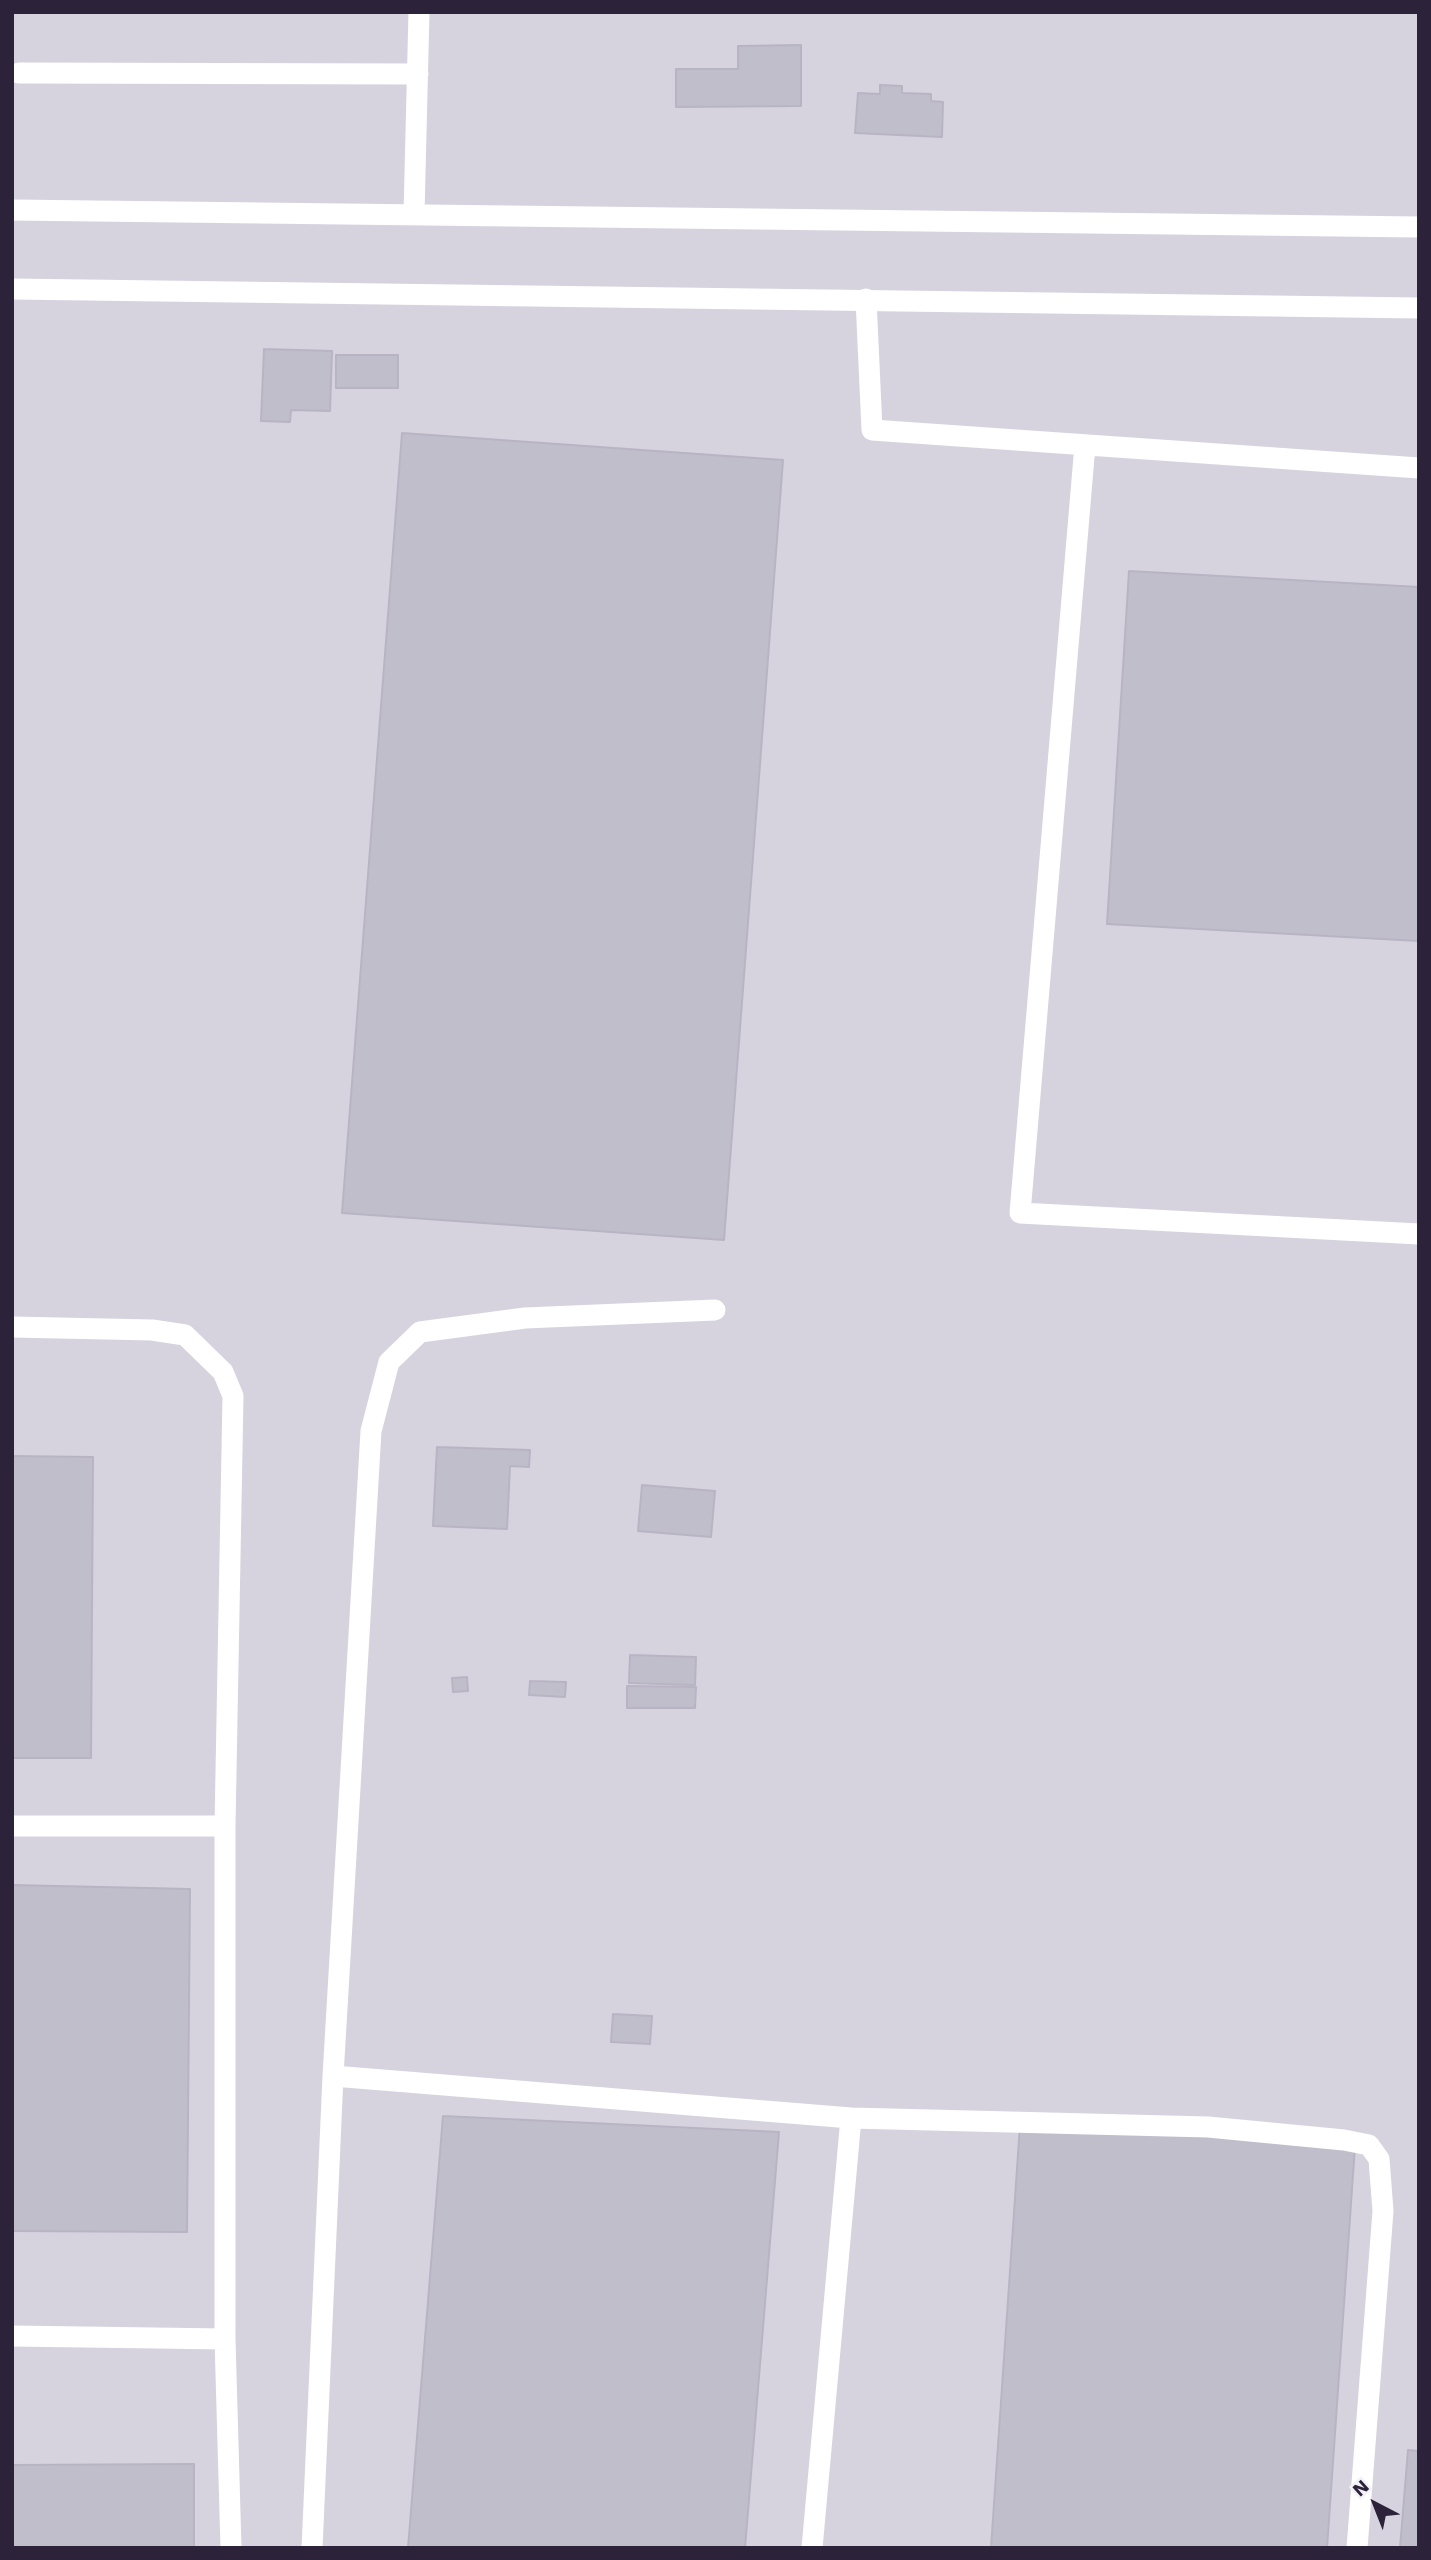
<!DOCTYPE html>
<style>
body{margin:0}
#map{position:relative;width:1431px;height:2560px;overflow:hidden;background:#e3e2eb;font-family:"Work Sans",sans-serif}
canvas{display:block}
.frame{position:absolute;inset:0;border:14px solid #2c233b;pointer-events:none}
.north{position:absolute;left:1340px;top:2469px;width:70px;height:70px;-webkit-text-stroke:5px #f3f2f8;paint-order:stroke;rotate:318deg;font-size:19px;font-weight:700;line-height:28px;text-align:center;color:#2c233b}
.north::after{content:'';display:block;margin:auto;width:24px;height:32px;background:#2c233b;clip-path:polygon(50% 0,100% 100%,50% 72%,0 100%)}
</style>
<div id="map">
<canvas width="1431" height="2560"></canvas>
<div class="frame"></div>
<div class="north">N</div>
</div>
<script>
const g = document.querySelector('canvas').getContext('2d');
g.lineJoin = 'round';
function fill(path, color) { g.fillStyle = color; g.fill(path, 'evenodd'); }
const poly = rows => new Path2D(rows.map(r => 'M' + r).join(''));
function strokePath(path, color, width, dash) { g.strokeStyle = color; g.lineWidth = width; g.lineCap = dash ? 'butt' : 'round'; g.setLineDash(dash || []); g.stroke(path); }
fill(poly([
 [12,12,1419,12,1419,2548,12,2548]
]), '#d6d3df');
const building = poly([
 [801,45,801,106,676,107,676,69,738,69,738,46,801,45],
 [880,85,902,86,902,93,931,94,931,101,943,102,942,137,855,133,858,93,880,94,880,85],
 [264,349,332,351,330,411,291,410,290,422,261,421,264,349],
 [336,355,398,355,398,388,336,388,336,355],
 [402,433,783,460,724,1240,342,1213,402,433],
 [1129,571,1419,587,1419,941,1107,924,1129,571],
 [437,1447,530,1450,529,1467,510,1466,507,1529,433,1526,437,1447],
 [12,1456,93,1457,91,1758,12,1758,12,1456],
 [642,1485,715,1491,711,1537,638,1531,642,1485],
 [630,1655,696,1657,695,1685,629,1683,630,1655],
 [467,1677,468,1691,453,1692,452,1678,467,1677],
 [530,1681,566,1682,565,1697,529,1695,530,1681],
 [627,1686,696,1687,695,1708,627,1708,627,1686],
 [12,1885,190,1889,187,2232,12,2231,12,1885],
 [613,2014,652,2016,650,2044,611,2042,613,2014],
 [443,2116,779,2132,745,2548,408,2548,443,2116],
 [1020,2125,1355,2146,1327,2548,991,2548,1020,2125],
 [1408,2450,1419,2451,1419,2548,1400,2548,1408,2450],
 [194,2464,194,2548,12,2548,12,2465,194,2464]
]);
fill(building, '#c1becc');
strokePath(building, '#b8b4c4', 2);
strokePath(poly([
 [19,73,418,74],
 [414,214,419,12],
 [866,299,872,430,1419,468],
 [1085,445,1020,1213,1419,1234],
 [12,1327,152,1330,185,1335,223,1372,233,1396,225,1826,225,2339,231,2548],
 [12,1826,225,1826],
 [333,2076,371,1431,389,1362,420,1332,525,1318,715,1310],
 [851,2118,1208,2127,1344,2140,1369,2145,1379,2159,1383,2211,1357,2548],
 [12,2336,225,2339],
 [312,2548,333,2076,851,2118,812,2548]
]), '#fff', 21);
strokePath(poly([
 [12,210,1419,227],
 [12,289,1419,308]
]), '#fff', 21);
</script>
